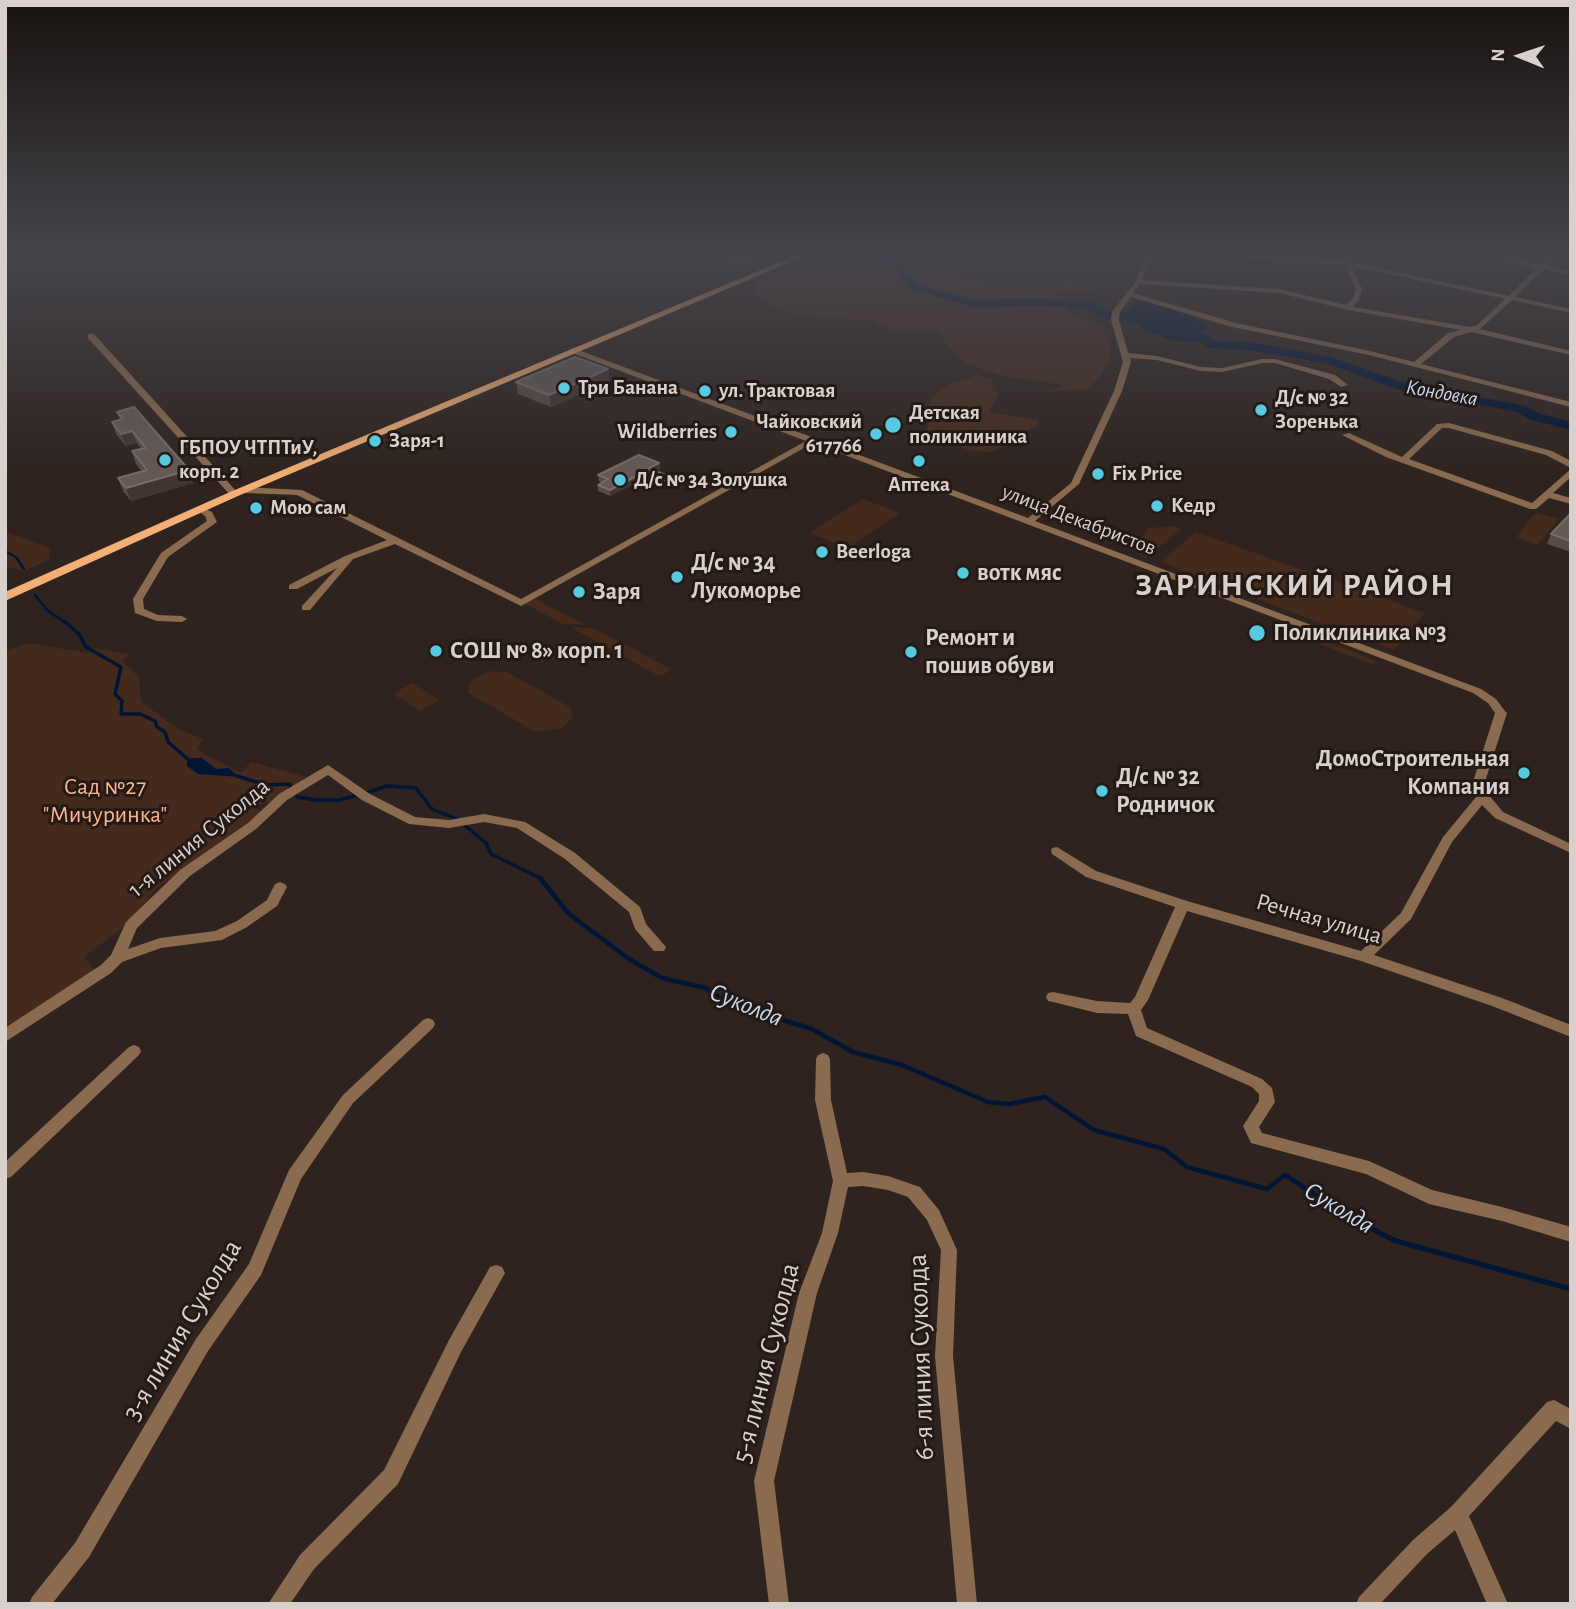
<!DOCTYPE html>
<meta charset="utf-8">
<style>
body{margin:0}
#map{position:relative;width:1576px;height:1609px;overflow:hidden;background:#2e231e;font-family:"Alegreya Sans",sans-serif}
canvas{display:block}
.frame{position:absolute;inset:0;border:7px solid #d8d0cd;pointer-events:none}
.north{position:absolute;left:1485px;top:21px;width:70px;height:70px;-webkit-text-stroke:5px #241914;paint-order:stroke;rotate:272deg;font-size:19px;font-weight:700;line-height:28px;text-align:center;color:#d8d0cd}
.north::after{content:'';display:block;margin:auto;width:24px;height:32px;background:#d8d0cd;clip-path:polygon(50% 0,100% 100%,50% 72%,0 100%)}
</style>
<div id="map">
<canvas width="1576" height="1609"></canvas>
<div class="frame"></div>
<div class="north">N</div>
</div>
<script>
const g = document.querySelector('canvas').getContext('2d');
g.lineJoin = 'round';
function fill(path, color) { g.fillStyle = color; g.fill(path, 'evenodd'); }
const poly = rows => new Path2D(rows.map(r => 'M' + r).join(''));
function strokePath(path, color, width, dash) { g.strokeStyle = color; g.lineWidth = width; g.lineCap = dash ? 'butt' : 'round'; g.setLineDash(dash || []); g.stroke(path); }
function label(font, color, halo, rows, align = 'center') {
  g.font = font + ' "Alegreya Sans",sans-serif'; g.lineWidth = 6; g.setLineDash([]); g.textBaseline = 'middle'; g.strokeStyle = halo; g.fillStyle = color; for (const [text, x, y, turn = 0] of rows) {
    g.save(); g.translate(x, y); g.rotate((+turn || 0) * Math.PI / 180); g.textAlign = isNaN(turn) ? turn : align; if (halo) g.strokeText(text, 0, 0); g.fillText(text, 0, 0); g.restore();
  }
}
fill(poly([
 [813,256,909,256,943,272,1009,284,1049,283,1064,279,1098,283,1100,288,1095,290,1061,290,1054,295,1067,301,1068,315,1086,318,1103,327,1109,345,1110,359,1100,376,1089,389,1044,392,1064,385,1002,376,963,362,943,340,942,333,934,330,891,331,872,320,806,317,780,311,754,293,753,286,760,279],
 [978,375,994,381,991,389,999,393,989,412,1039,420,1036,427,1019,433,1022,438,991,452,969,450,928,436,925,433,931,417,930,398,948,385],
 [863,499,900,513,847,548,809,533],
 [1535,513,1559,519,1537,545,1516,538],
 [1175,526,1181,529,1146,558,1139,555,1129,542,1145,535,1147,528],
 [5,532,50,548,49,560,23,571,5,566],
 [1196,532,1204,535,1425,613,1394,650,1377,644,1373,638,1335,624,1323,624,1160,562],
 [534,598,586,625,563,624,524,603],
 [1279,623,1377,661,1374,665,1269,624],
 [576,627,595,629,671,669,662,676,657,675,572,628],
 [27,643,88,653,95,648,130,654,122,661,139,677,141,702,179,729,203,739,197,750,241,773,251,762,307,777,270,803,267,802,255,808,262,812,214,850,156,888,132,921,84,957,95,971,5,1030,5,652],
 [492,671,507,672,571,708,573,717,562,728,536,732,468,693,469,686,474,679],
 [412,683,439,700,420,711,393,694]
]), '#442a1d');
fill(poly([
 [1141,301,1152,301,1205,323,1208,329,1204,331,1202,338,1191,342,1171,340,1145,330,1139,325,1128,322,1126,317,1126,312,1131,306],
 [192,758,202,758,216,769,229,768,239,777,198,774,187,766,187,760]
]), '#001634');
strokePath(poly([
 [5,551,16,557,24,569],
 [35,595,47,610,66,623]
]), '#001634', 2.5);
strokePath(poly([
 [64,621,79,634,86,647,121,667,115,694,122,701,121,714,140,714,155,721,157,727,165,732,168,742,190,761],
 [237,776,266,785,290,784,291,790,298,797,315,800,339,800,358,795],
 [366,793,387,786,416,788,432,809,457,819,486,843,491,854,542,879]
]), '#001634', 3.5);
strokePath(poly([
 [540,878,569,914,629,959,662,978,706,988,725,1002,812,1029,853,1052,902,1065,988,1102,1009,1104,1045,1097,1094,1130,1164,1149,1187,1167,1267,1189,1285,1175,1328,1203]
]), '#001634', 4.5);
strokePath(poly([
 [1325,1201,1356,1221,1396,1241,1571,1289]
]), '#001634', 5);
fill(poly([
 [868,256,882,256,901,265,911,278,922,286,975,300,1030,298,1089,301,1107,311,1131,313,1206,335,1216,341,1250,342,1331,357,1417,387,1438,385,1457,393,1527,406,1538,413,1571,422,1571,430,1528,419,1518,412,1453,400,1436,393,1411,394,1328,364,1250,350,1208,348,1198,341,1126,320,1100,318,1086,308,1030,306,975,308,914,290,903,282,893,269,868,256]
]), '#001634');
fill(poly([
 [1146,256,1152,256,1142,280,1279,289,1346,305,1353,298,1356,289,1345,265,1238,258,1235,256,1266,256,1343,261,1342,258,1345,256,1350,262,1509,296,1537,268,1484,256,1496,256,1541,265,1550,256,1557,256,1547,266,1571,271,1571,275,1544,269,1515,297,1571,309,1571,313,1512,300,1480,329,1571,351,1571,355,1471,332,1454,337,1421,364,1571,402,1571,407,1369,355,1232,327,1131,297,1120,312,1119,320,1128,353,1157,356,1201,367,1222,368,1262,359,1275,359,1335,375,1348,385,1341,387,1329,379,1275,363,1262,363,1222,372,1201,371,1157,360,1130,358,1131,362,1122,391,1079,484,1035,521,1481,689,1496,699,1505,711,1507,713,1483,788,1503,812,1571,844,1571,853,1495,818,1482,805,1452,842,1411,919,1374,955,1502,998,1571,1025,1571,1037,1492,1006,1361,961,1187,911,1148,1000,1141,1010,1147,1028,1262,1079,1272,1088,1275,1102,1259,1127,1262,1133,1369,1161,1432,1190,1502,1207,1571,1227,1571,1242,1502,1221,1429,1204,1366,1174,1251,1143,1243,1126,1259,1101,1259,1094,1252,1087,1136,1036,1128,1014,1097,1013,1053,1002,1048,1001,1046,997,1048,993,1053,992,1097,1001,1130,1003,1135,997,1175,907,1086,877,1052,854,1051,851,1052,848,1057,847,1096,871,1187,901,1361,951,1401,913,1443,837,1476,797,1471,788,1495,713,1488,703,1473,693,813,443,521,606,395,544,353,559,310,610,302,610,302,606,337,568,297,589,289,589,289,585,345,556,387,540,297,495,244,493,240,490,244,487,302,490,521,599,806,441,570,352,569,350,573,348,1028,518,1071,483,1114,391,1123,362,1111,320,1112,312,1135,282,1146,256],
 [1352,266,1505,299,1477,325,1470,327,1353,307,1359,299,1362,289,1352,266],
 [1140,284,1279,293,1348,310,1461,330,1448,333,1414,362,1370,351,1236,323,1133,293,1140,284],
 [88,334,94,334,237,492,237,496,231,496,88,338,88,334],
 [1449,423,1552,451,1571,461,1571,468,1546,455,1449,428,1442,428,1409,459,1532,503,1571,469,1571,477,1553,493,1571,498,1571,504,1549,498,1536,509,1530,509,1386,457,1342,435,1349,433,1402,457,1437,424,1449,423],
 [200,506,212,512,217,522,168,557,143,599,144,609,158,615,182,616,187,619,182,622,157,621,135,613,133,599,161,553,207,521,205,516,195,509,200,506],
 [328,765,370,794,415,817,449,820,484,814,525,822,575,853,640,907,646,924,666,947,664,951,654,951,635,929,629,912,565,859,517,828,484,822,449,828,409,824,362,800,328,775,287,800,256,829,190,876,137,928,128,949,160,938,215,931,237,921,267,900,275,884,280,882,285,884,287,887,277,906,247,927,222,940,161,948,122,962,111,973,5,1042,5,1028,101,965,111,955,126,922,180,870,248,823,279,794,328,765],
 [428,1018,433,1020,435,1024,433,1028,353,1103,301,1179,261,1275,208,1351,89,1557,52,1604,29,1604,32,1597,75,1543,196,1339,249,1264,289,1170,343,1095,423,1020,428,1018],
 [134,1045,139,1047,141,1051,139,1055,11,1177,5,1179,5,1162,129,1047,134,1045],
 [823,1053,828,1055,830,1059,831,1100,847,1173,863,1172,888,1176,920,1187,939,1210,957,1250,953,1356,977,1604,957,1604,935,1356,941,1250,927,1220,908,1197,888,1190,863,1186,848,1187,838,1233,817,1293,774,1481,789,1604,769,1604,754,1481,799,1293,822,1233,833,1181,815,1100,816,1059,818,1055,823,1053],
 [496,1265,502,1267,505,1273,461,1352,398,1484,314,1569,290,1604,268,1604,300,1555,384,1470,449,1340,490,1267,496,1265],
 [1554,1400,1571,1409,1571,1429,1556,1421,1469,1516,1508,1604,1487,1604,1455,1530,1427,1554,1380,1604,1356,1604,1359,1597,1413,1540,1451,1507,1547,1402,1554,1400]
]), '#8b6b4f');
fill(poly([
 [794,256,805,256,238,496,5,601,5,592,230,492,794,256]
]), '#f3af75');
fill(poly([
 [723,256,757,256,757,261,738,266,723,259],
 [608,369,609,381,551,407,518,394,516,382],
 [117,412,193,483,131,501,123,491,118,478,142,472,136,464,132,451,141,449,137,443,126,446,116,434,112,422,120,420],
 [659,463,660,469,656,471,670,477,670,484,660,489,640,481,610,496,598,491,598,485,602,483,599,481,598,475],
 [1571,513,1571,552,1547,544,1551,534]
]), '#574b45');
fill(poly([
 [747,256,757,256,757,261,738,266,738,258],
 [608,369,609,381,551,407,549,395],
 [132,431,137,443,126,446,121,434],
 [659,463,660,469,649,475,649,468],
 [189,470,193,483,131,501,126,488],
 [640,474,640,481,610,496,610,490],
 [670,477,670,484,660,489,660,483]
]), '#41352f');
const building = poly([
 [733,256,747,256,738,258,733,256],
 [575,357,608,369,549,395,516,382,575,357],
 [134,407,189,470,126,488,118,478,147,470,132,451,146,448,132,431,121,434,112,422,123,419,117,412,134,407],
 [639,455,659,463,649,468,670,477,660,483,640,474,610,490,598,485,608,479,598,475,639,455],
 [1571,513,1571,541,1551,534,1571,513]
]);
fill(building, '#655954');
strokePath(building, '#776c67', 2);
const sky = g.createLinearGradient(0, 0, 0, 481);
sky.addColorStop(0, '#191310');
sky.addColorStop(0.53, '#46454c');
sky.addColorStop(1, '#46454c00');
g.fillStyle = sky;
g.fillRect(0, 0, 1576, 481);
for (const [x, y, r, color] of [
 [564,388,7,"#55cae0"],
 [705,391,7,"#55cae0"],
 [1261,410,7,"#55cae0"],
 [893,425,9,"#55cae0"],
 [731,432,7,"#55cae0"],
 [876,434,7,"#55cae0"],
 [375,441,7,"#55cae0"],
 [165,460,7,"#55cae0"],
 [919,461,7,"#55cae0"],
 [1098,474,7,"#55cae0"],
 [620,480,7,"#55cae0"],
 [1157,506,7,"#55cae0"],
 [256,508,7,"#55cae0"],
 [822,552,7,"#55cae0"],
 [963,573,7,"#55cae0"],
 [677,577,7,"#55cae0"],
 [579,592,7,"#55cae0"],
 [1257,633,9,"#55cae0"],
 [436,651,7,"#55cae0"],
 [911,652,7,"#55cae0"],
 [1524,773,7,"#55cae0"],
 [1102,791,7,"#55cae0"]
]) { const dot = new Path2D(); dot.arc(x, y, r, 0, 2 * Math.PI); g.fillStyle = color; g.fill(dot); strokePath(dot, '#241914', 2.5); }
label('bold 21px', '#d8d0cd', '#241914', [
 ["Три Банана",578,388],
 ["ул. Трактовая",719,391],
 ["Д/с № 32",1275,398],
 ["Зоренька",1275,422],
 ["Детская",909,413],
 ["поликлиника",909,437],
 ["Чайковский",862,422,"right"],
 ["617766",862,446,"right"],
 ["Wildberries",717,432,"right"],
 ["Заря-1",389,441],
 ["ГБПОУ ЧТПТиУ,",179,448],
 ["корп. 2",179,472],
 ["Fix Price",1112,474],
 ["Д/с № 34 Золушка",634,480],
 ["Аптека",919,485,"center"],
 ["Кедр",1171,506],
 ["Мою сам",270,508],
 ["Beerloga",836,552]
], 'left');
label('italic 21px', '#c8dbf3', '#241914', [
 ["Кондовка",1442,393,10]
]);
label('21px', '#d8d0cd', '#241914', [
 ["улица Декабристов",1079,520,21]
]);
label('bold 24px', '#d8d0cd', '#241914', [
 ["Д/с № 34",691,563],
 ["Лукоморье",691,591],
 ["вотк мяс",977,573],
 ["Заря",593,592],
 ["Поликлиника №3",1273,633],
 ["Ремонт и",925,638],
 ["пошив обуви",925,666],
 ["СОШ № 8» корп. 1",450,651],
 ["ДомоСтроительная",1510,759,"right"],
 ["Компания",1510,787,"right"],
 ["Д/с № 32",1116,777],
 ["Родничок",1116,805]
], 'left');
label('24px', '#fbb38f', '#241914', [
 ["Сад №27",105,787],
 ["\"Мичуринка\"",105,815]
]);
label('24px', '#d8d0cd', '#241914', [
 ["1-я линия Суколда",199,838,-39],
 ["Речная улица",1319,919,16]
]);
label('italic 26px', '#c8dbf3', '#241914', [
 ["Суколда",746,1005,22],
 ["Суколда",1339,1208,31]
]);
label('28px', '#d8d0cd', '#241914', [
 ["3-я линия Суколда",182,1330,-59],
 ["6-я линия Суколда",921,1357,-92],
 ["5-я линия Суколда",766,1363,-76]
]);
g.letterSpacing = '2px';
label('bold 32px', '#d8d0cd', '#241914', [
 ["ЗАРИНСКИЙ РАЙОН",1295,585]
]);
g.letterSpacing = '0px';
</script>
